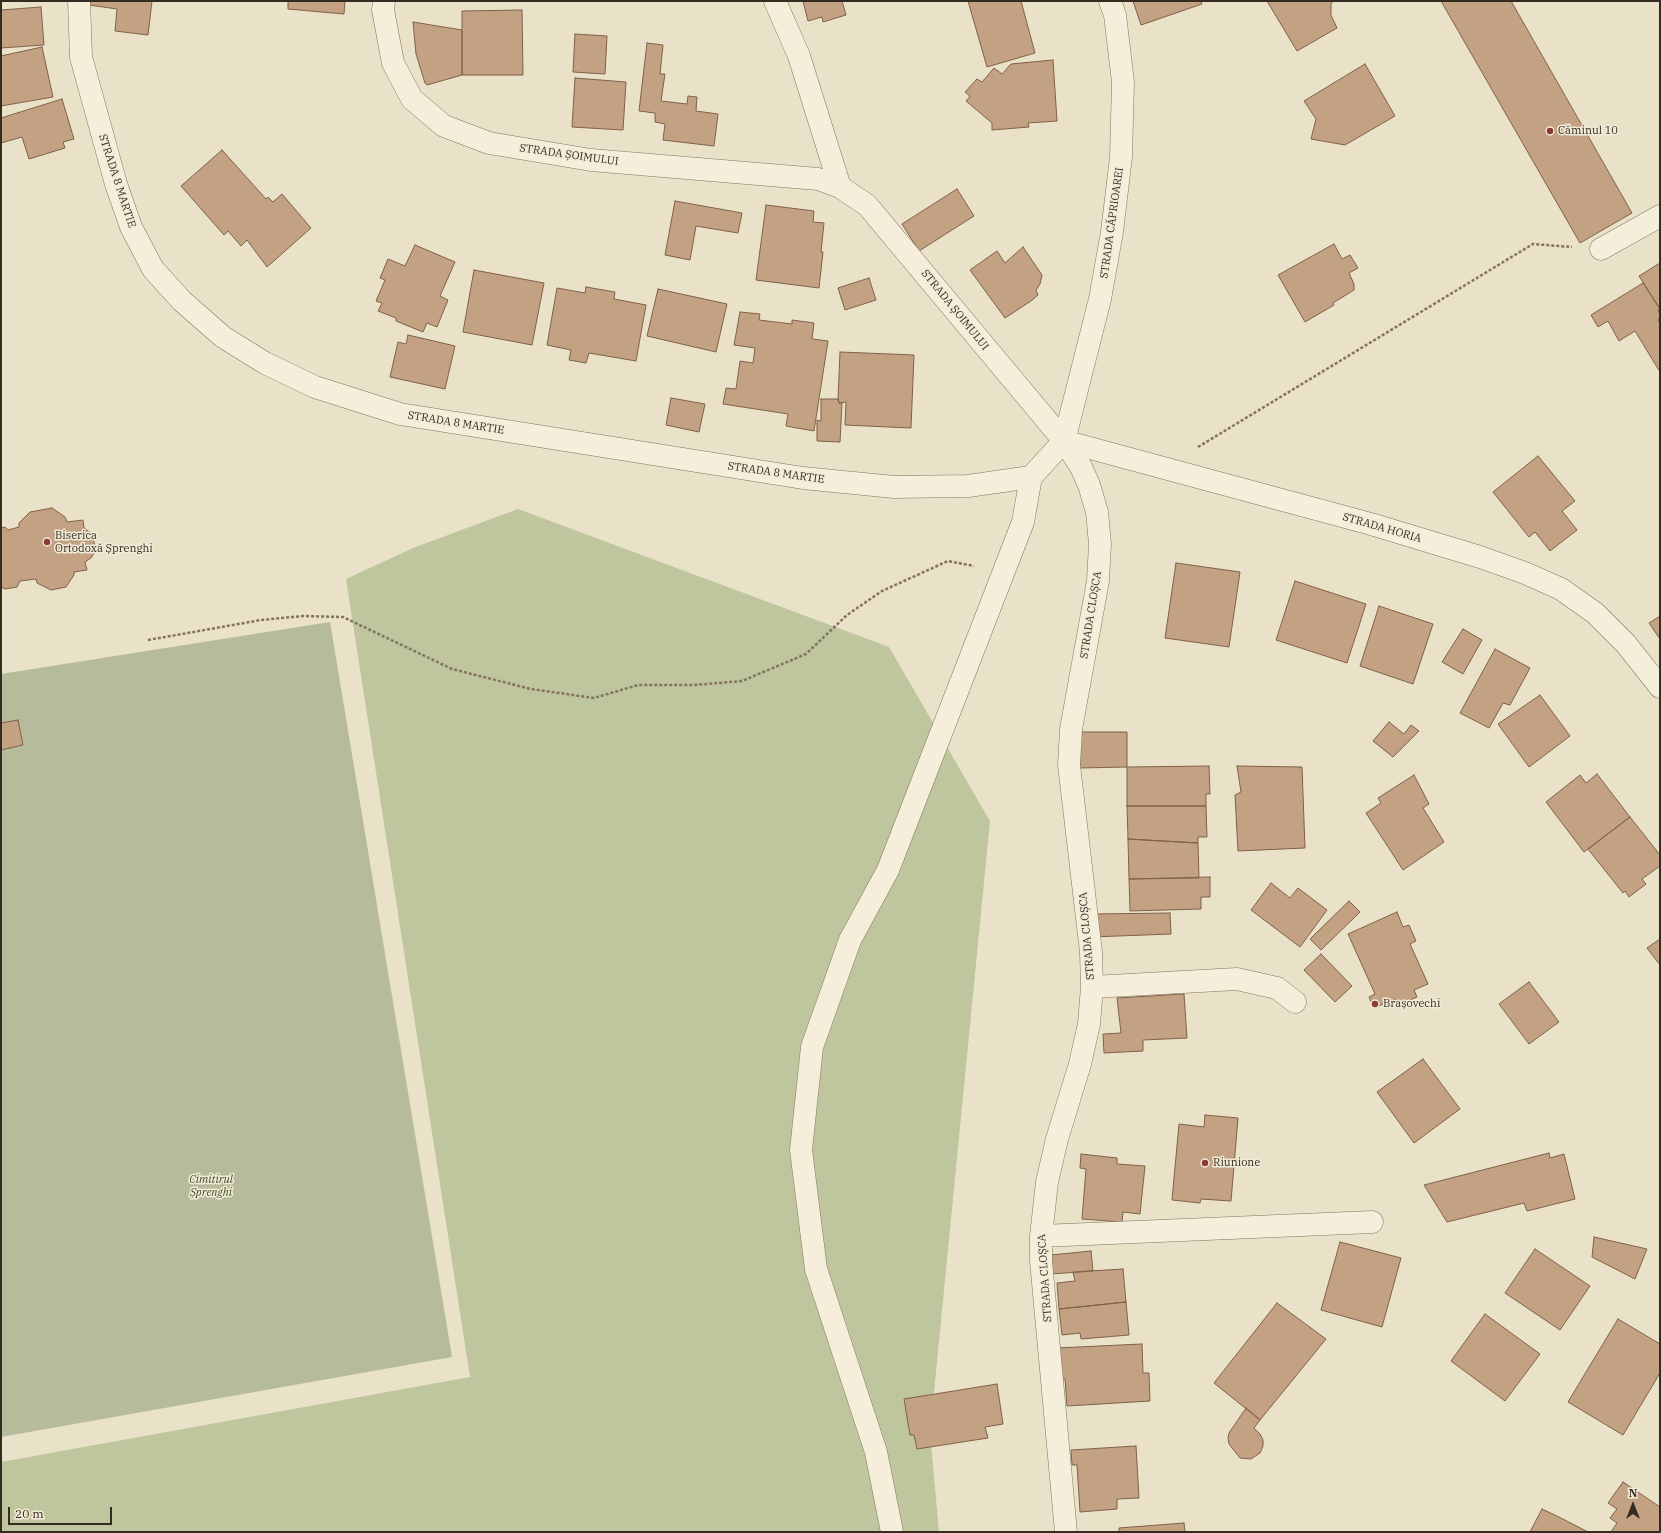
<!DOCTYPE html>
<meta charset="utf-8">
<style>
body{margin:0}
#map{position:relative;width:1661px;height:1533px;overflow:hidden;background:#e9e1c8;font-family:"IBM Plex Serif",serif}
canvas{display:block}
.frame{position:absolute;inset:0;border:2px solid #352c21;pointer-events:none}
.north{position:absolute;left:1613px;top:1485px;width:40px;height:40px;-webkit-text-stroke:3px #f2ebd7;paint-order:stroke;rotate:0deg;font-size:11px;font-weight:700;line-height:16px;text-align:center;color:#352c21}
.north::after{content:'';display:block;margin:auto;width:14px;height:18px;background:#352c21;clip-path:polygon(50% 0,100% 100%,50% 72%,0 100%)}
.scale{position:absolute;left:8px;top:1507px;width:104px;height:18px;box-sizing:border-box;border:2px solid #352c21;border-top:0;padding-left:5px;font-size:12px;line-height:14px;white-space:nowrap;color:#352c21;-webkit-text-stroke:3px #f2ebd7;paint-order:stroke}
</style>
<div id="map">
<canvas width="1661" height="1533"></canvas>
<div class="frame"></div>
<div class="north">N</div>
<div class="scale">20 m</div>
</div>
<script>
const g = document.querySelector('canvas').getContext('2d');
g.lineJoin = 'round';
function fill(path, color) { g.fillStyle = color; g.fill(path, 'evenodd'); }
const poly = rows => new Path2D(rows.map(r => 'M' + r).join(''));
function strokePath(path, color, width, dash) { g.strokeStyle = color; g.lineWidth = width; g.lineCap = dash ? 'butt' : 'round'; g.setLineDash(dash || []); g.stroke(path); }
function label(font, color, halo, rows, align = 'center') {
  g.font = font + ' "IBM Plex Serif",serif'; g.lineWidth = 3; g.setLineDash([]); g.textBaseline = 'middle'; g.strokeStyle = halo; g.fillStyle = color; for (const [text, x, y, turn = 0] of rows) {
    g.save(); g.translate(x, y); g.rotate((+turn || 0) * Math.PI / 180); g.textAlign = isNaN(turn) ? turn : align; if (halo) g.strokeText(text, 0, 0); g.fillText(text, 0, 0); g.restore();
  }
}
fill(poly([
 [518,509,889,647,990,821,930,1433,939,1532,1,1532,1,1462,470,1377,346,579,413,548]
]), '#bfc69d');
fill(poly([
 [330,622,452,1357,1,1437,1,674]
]), '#b6bc9b');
const building = poly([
 [90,1,152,1,148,35,115,31,117,9,89,5,90,1],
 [288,1,345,1,344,14,288,9,288,1],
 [803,1,842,1,846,15,823,22,822,17,808,21,803,1],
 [968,1,1021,1,1035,53,987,67,968,1],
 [1133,1,1201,1,1202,4,1141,25,1133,1],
 [1267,1,1334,1,1331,3,1331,15,1337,28,1297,51,1267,1],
 [1441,1,1511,1,1632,213,1580,243,1441,1],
 [41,7,44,45,1,48,1,10,41,7],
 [522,10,523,75,462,75,462,11,522,10],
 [413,22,462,30,462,75,427,85,425,83,416,54,413,22],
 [575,34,607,36,605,74,573,72,575,34],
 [647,43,663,45,660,74,665,74,661,101,687,104,688,96,697,97,696,111,718,114,714,146,663,140,665,124,655,122,655,113,639,111,647,43],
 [42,47,53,97,1,106,1,56,42,47],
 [1053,60,1057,121,1028,123,1029,127,992,130,992,123,966,101,970,96,965,92,977,79,982,82,994,68,1002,74,1011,64,1053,60],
 [1365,64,1395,116,1345,145,1311,139,1316,119,1304,101,1365,64],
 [575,78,626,82,623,130,572,127,575,78],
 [62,99,74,139,63,142,65,148,29,159,22,137,1,143,1,118,62,99],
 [222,150,266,199,268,197,273,202,282,194,311,228,267,267,247,240,241,246,228,231,224,235,181,186,222,150],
 [957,189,974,216,919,251,902,224,957,189],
 [675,201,742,213,738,233,696,226,690,260,665,255,675,201],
 [766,205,814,211,813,222,824,223,821,252,823,252,819,288,756,280,766,205],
 [1334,244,1342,259,1350,255,1358,268,1349,273,1354,284,1354,290,1333,303,1334,305,1305,322,1278,275,1334,244],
 [415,245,455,262,440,296,448,300,437,327,427,323,423,332,396,321,396,318,378,311,382,303,376,301,385,280,380,278,388,259,405,266,415,245],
 [1023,247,1042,275,1040,284,1036,290,1038,295,1031,301,1005,318,970,270,997,251,1005,263,1023,247],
 [1660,263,1660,309,1639,276,1660,263],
 [474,270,544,283,532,345,463,332,474,270],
 [869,278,876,300,845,310,838,288,869,278],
 [1643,283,1660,309,1658,310,1660,314,1660,318,1658,320,1660,323,1660,372,1635,331,1619,341,1608,321,1598,327,1591,315,1643,283],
 [586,287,615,292,614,299,646,305,636,361,589,353,586,363,569,360,571,350,547,345,557,288,585,293,586,287],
 [658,289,727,304,716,352,647,336,658,289],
 [740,312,760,314,759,320,792,324,792,320,814,323,812,339,828,341,814,431,786,426,788,414,723,404,726,388,736,389,740,361,753,363,755,348,734,345,740,312],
 [408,335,455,346,445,389,390,377,398,342,406,344,408,335],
 [840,352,914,355,911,428,845,425,846,402,839,403,838,399,840,352],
 [671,398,705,404,699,432,666,425,671,398],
 [821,399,838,399,839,403,842,403,840,442,817,441,817,420,821,421,821,399],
 [1538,456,1575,501,1562,511,1577,530,1550,551,1535,532,1529,537,1493,492,1538,456],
 [52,508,65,517,67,522,83,520,84,528,92,534,96,550,91,558,85,562,87,570,74,572,74,575,66,587,51,590,37,583,36,579,20,581,17,587,5,589,1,587,1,528,5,527,8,530,19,527,19,523,30,512,52,508],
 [1176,563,1240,572,1229,647,1165,638,1176,563],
 [1295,581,1366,604,1347,663,1276,640,1295,581],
 [1379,606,1433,624,1413,684,1360,666,1379,606],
 [1660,616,1660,639,1649,623,1660,616],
 [1463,629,1482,640,1463,674,1442,662,1463,629],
 [1495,649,1530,668,1510,705,1503,703,1489,728,1460,713,1495,649],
 [1540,695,1570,736,1529,767,1498,724,1540,695],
 [18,720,23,745,1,750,1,723,18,720],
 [1389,722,1404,734,1411,725,1419,731,1393,757,1373,741,1389,722],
 [1079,732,1127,732,1127,767,1080,768,1079,732],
 [1209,766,1210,794,1206,794,1206,806,1127,806,1127,767,1209,766],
 [1237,766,1302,767,1305,848,1238,851,1235,795,1241,792,1237,766],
 [1597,774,1630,817,1584,852,1546,802,1580,775,1586,783,1597,774],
 [1414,775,1429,804,1423,808,1444,842,1403,870,1366,813,1381,803,1378,798,1414,775],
 [1127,806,1206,806,1207,837,1198,837,1198,843,1128,839,1127,806],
 [1630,817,1660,855,1660,866,1642,879,1646,884,1629,897,1625,891,1623,893,1588,849,1630,817],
 [1128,839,1198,843,1199,878,1129,879,1128,839],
 [1210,877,1210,897,1201,897,1201,909,1130,911,1129,879,1210,877],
 [1271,883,1290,898,1298,888,1327,910,1300,947,1251,910,1271,883],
 [1349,901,1360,912,1321,950,1310,939,1349,901],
 [1397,912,1403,927,1409,925,1416,941,1410,944,1428,984,1414,990,1417,997,1397,1006,1395,999,1374,1008,1369,997,1375,994,1348,934,1397,912],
 [1170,913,1171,934,1091,937,1091,914,1170,913],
 [1660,939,1660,965,1647,948,1660,939],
 [1321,954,1352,986,1335,1002,1304,970,1321,954],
 [1529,982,1559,1022,1529,1044,1499,1004,1529,982],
 [1184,994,1187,1038,1143,1040,1143,1051,1104,1053,1103,1034,1121,1033,1117,998,1184,994],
 [1423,1059,1460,1109,1414,1143,1377,1092,1423,1059],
 [1205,1115,1238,1118,1231,1201,1201,1199,1200,1203,1172,1200,1179,1124,1204,1127,1205,1115],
 [1549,1153,1550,1158,1564,1154,1575,1199,1527,1211,1524,1203,1447,1222,1424,1185,1549,1153],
 [1081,1154,1117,1158,1117,1164,1145,1166,1140,1214,1123,1212,1122,1222,1082,1219,1086,1169,1080,1168,1081,1154],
 [1594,1237,1647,1249,1635,1279,1592,1257,1594,1237],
 [1340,1242,1401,1258,1382,1327,1321,1310,1340,1242],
 [1535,1249,1590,1286,1560,1330,1505,1293,1535,1249],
 [1091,1251,1093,1271,1051,1274,1051,1255,1091,1251],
 [1123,1269,1126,1302,1059,1309,1057,1283,1075,1281,1073,1272,1123,1269],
 [1126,1302,1129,1335,1081,1339,1080,1333,1062,1335,1059,1309,1126,1302],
 [1277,1303,1326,1339,1260,1420,1214,1383,1277,1303],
 [1485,1314,1540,1354,1505,1401,1451,1361,1485,1314],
 [1618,1319,1660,1344,1660,1373,1623,1435,1568,1402,1618,1319],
 [1142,1344,1143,1373,1149,1373,1150,1401,1067,1406,1065,1379,1059,1380,1057,1348,1142,1344],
 [997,1384,1003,1424,985,1427,988,1438,917,1449,914,1435,910,1435,904,1399,997,1384],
 [1246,1408,1260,1420,1254,1428,1260,1434,1263,1440,1263,1446,1260,1453,1251,1459,1240,1458,1229,1444,1228,1438,1229,1433,1246,1408],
 [1136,1446,1139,1498,1117,1499,1117,1509,1080,1512,1077,1465,1072,1465,1071,1450,1136,1446],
 [1623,1482,1660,1507,1660,1532,1611,1532,1617,1523,1610,1518,1617,1509,1608,1503,1623,1482],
 [1542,1509,1559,1517,1588,1532,1530,1532,1542,1509],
 [1184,1523,1185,1532,1119,1532,1119,1528,1184,1523]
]);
fill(building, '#c3a183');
strokePath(building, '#7f6148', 1);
const minor = poly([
 [79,1,81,57,116,184,131,227,153,269,182,301,223,337,265,363,315,387,400,414,803,478,894,487,968,486,1031,477,1064,441,1100,299,1112,232,1121,157,1123,82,1115,15,1110,1],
 [384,1,383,10,393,63,412,99,444,126,489,143,591,160,818,179,840,187,867,205,1064,441,1081,467,1089,485,1097,512,1100,544,1098,581,1071,729,1069,765,1091,952,1092,987,1089,1024,1080,1064,1057,1139,1047,1182,1041,1236,1041,1261,1066,1532],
 [775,1,799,56,840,187],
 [1601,249,1660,216],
 [1064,441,1371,524,1480,557,1525,573,1561,589,1595,613,1626,644,1660,687],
 [1092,987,1237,979,1277,988,1295,1002],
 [1041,1236,1372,1222],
 [892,1532,876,1452,816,1269,801,1150,812,1047,850,940,888,870,1023,522,1031,477]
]);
strokePath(minor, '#83745f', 23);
strokePath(poly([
 [1198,447,1533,244,1572,247],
 [148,640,261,620,303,616,343,617,452,669,531,689,594,698,638,685,694,685,742,681,806,654,847,615,882,591,948,561,974,566]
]), '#83745f', 2.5, [3, 2]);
strokePath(minor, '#f5eedb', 22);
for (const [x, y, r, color] of [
 [1550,131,4,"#8b3b37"],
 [47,542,4,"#8b3b37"],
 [1375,1004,4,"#8b3b37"],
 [1205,1163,4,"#8b3b37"]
]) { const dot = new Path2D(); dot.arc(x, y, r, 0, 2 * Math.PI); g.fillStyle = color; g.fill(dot); strokePath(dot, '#f2ebd7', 1.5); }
label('11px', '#352c21', '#f2ebd7', [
 ["Căminul 10",1558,131],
 ["Biserica",55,536],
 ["Ortodoxă Șprenghi",55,549],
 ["Brașovechi",1383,1004],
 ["Riunione",1213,1163]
], 'left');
label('11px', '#352c21', '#f2ebd7', [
 ["STRADA ȘOIMULUI",569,155,8],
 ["STRADA 8 MARTIE",117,181,72],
 ["STRADA CĂPRIOAREI",1112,223,-82],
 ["STRADA ȘOIMULUI",955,310,51],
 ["STRADA 8 MARTIE",456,423,9],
 ["STRADA 8 MARTIE",776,473,8],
 ["STRADA HORIA",1382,528,16],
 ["STRADA CLOȘCA",1091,615,-81],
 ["STRADA CLOȘCA",1087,936,-95],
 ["STRADA CLOȘCA",1045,1278,-94]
]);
label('italic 11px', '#444f2a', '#f2ebd7', [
 ["Cimitirul",211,1180],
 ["Șprenghi",211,1193]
]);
</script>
